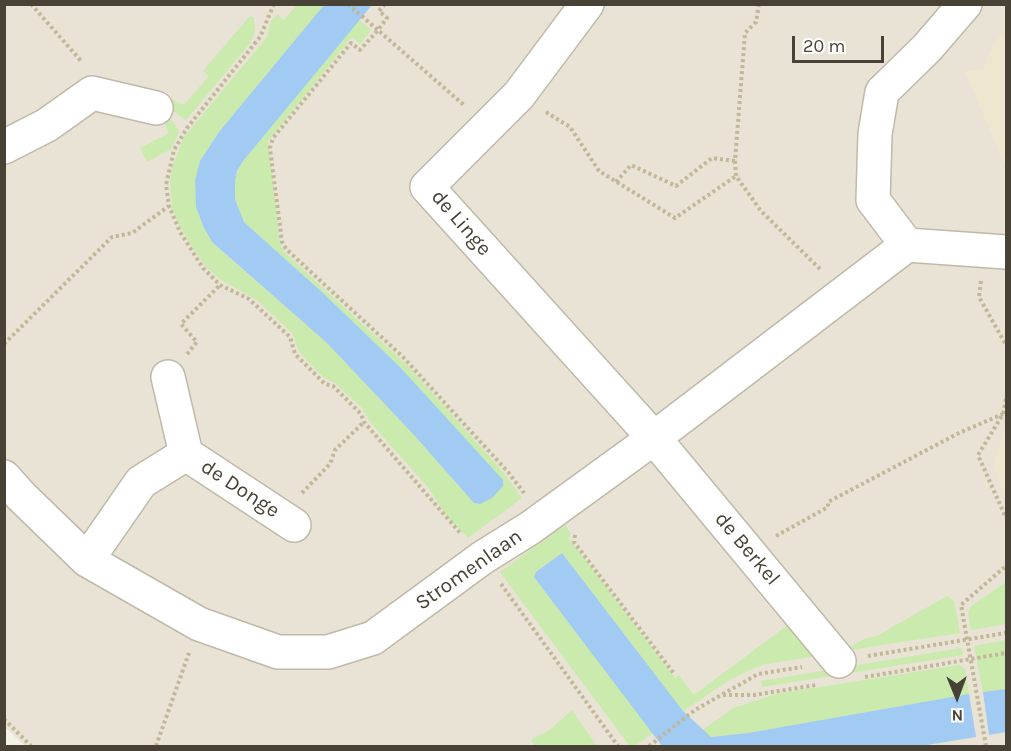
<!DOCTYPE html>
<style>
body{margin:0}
#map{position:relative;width:1011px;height:751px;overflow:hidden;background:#f4f1e7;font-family:Karla,sans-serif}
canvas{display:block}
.frame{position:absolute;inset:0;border:6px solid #474235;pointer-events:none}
.north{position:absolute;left:927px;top:667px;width:60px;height:60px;-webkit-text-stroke:4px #fff;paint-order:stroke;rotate:179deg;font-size:16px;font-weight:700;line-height:24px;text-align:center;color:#474235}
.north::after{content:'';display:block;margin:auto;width:21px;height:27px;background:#474235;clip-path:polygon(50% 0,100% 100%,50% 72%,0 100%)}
.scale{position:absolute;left:792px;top:36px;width:92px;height:27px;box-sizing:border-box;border:3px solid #474235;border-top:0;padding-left:8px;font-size:18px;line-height:21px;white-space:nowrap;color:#474235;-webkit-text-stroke:4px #fff;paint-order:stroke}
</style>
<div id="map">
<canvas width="1011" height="751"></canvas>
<div class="frame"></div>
<div class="north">N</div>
<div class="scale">20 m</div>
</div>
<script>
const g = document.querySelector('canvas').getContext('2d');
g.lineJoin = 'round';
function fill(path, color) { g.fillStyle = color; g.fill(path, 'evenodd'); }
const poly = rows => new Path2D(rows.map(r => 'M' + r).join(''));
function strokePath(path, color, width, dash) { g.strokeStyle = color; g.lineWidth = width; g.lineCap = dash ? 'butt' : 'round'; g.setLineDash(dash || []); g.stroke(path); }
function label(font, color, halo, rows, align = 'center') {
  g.font = font + ' Karla,sans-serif'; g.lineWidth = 4.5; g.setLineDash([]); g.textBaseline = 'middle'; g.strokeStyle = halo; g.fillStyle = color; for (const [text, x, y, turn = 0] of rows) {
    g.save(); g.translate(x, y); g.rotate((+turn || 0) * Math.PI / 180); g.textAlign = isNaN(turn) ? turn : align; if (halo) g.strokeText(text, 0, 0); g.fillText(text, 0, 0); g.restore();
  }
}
fill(poly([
 [4,5,1006,5,1006,746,25,746,4,726]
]), '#e8e3d4');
fill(poly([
 [1003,32,1006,40,1006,168,965,71,984,69,991,49],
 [1006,423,1006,500,994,465]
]), '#eee7d0');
fill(poly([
 [295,5,324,5,219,132,200,161,204,228,212,242,225,254,326,342,414,435,474,503,502,480,400,367,324,294,244,222,235,199,235,181,237,171,243,161,359,20,371,30,360,44,352,37,268,141,280,244,284,252,408,366,503,472,522,498,468,538,449,519,427,486,370,422,362,408,334,382,325,379,299,352,293,334,257,300,221,280,207,268,194,250,178,223,172,207,170,182,172,168,184,137,267,37,270,23,277,14,284,20,296,6],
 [250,16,254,18,255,30,251,42,186,120,168,107,171,99,184,105,209,76,203,71],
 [162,111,175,124,179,133,171,149,147,162,140,148,169,133,160,113],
 [565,525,571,534,568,537,675,678,679,675,694,695,796,619,823,655,766,664,754,668,728,681,683,711,562,553,536,572,534,577,653,733,639,743,633,746,629,745,500,572],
 [1006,582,1006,624,971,630,968,613,970,607],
 [947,596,954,601,960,633,850,650,850,647,866,638,875,637],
 [1006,640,1006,689,983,692,974,646],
 [962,648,963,655,762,687,761,681],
 [959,665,965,669,969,694,748,733,711,737,703,730,733,708,776,694],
 [572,710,597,746,535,746,531,740,551,729]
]), '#caeaae');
fill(poly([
 [324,5,372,5,243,161,237,171,235,181,235,199,244,222,324,294,400,367,503,480,503,486,492,498,480,504,474,503,414,435,326,342,212,242,204,228,196,207,195,180,200,161,219,132],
 [562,553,683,711,711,737,748,733,969,694,976,737,921,746,662,746,534,577,536,572],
 [1006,689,1006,732,989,735,983,692]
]), '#a1cbf3');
const minor = poly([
 [587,4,519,95,427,187,654,438,839,661],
 [4,147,47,125,92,93,156,108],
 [907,245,873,200,875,134,882,92,927,48,965,4],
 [168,377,186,454],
 [4,477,21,496,87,560,199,624,278,652,328,652,373,638,482,558,530,528,654,438,907,245,1006,252],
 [87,560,141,482,186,454,294,525]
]);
strokePath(minor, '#c0b9a9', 36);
strokePath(poly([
 [31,4,82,62],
 [274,4,260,37,187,128,174,150,166,185,169,206,180,232,203,268,220,285,249,299,290,337,295,354,325,384,333,386,361,414,364,422,461,534],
 [348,4,465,106],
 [385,4,379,11,387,18,378,30,360,50,351,43,273,138,270,148,282,242,286,249,403,357,508,472,524,493],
 [759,4,756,22,745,33,735,161,736,176,761,211,822,271],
 [546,112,570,127,599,171,675,218,736,176],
 [616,182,631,165,676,186,712,158,735,161],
 [981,281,979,297,1006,345],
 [4,344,112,237,132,233,169,206],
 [187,354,197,342,181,324,220,285],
 [1006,399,1003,414,978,455,1006,518],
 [302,493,330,464,335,450,364,422],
 [575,535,574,542,675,675],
 [776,536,828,507,828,502,959,433,1003,414],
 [501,584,618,746],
 [868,656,1006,633],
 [865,677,1006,653],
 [723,695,754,695,816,685],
 [4,719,31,746],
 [156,746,189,653],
 [649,746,695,710,758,674,802,667],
 [986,746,961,605,1006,566]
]), '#c2b799', 4, [3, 3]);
strokePath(minor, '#fff', 33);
label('21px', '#474235', '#fff', [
 ["de Linge",461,223,49],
 ["de Donge",240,489,33],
 ["de Berkel",747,549,50],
 ["Stromenlaan",469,570,-35]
]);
</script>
